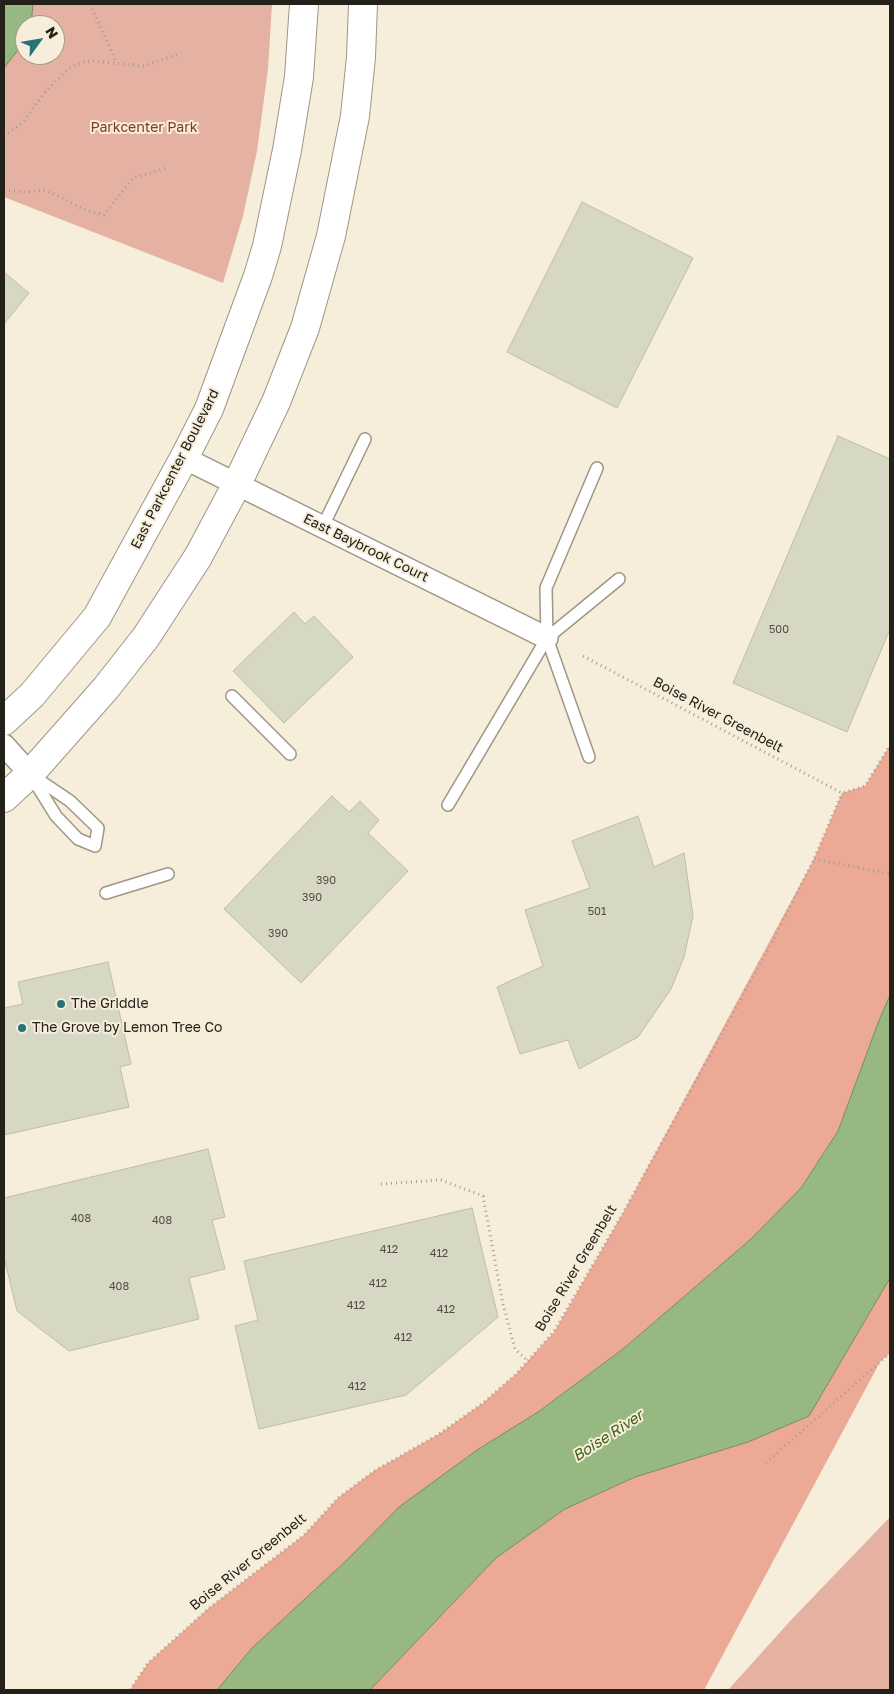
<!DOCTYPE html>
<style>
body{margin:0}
#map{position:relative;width:894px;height:1694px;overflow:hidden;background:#f6edda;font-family:"Golos Text",sans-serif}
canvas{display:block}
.frame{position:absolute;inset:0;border:5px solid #24211a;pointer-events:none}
.north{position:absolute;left:15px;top:15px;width:50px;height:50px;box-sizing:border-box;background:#f6edda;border:1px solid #a29b8d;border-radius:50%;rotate:58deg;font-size:14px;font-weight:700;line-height:20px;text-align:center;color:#24211a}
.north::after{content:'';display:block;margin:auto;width:18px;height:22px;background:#29727a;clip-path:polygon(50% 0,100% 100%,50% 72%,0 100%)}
</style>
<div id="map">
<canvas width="894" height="1694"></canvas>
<div class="frame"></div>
<div class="north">N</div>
</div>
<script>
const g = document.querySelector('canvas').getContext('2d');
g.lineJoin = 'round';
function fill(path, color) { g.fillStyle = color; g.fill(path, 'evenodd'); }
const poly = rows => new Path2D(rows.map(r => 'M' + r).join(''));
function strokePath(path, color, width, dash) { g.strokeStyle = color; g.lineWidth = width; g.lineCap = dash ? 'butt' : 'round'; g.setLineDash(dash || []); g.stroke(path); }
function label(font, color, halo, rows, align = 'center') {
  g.font = font + ' "Golos Text",sans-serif'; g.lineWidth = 4; g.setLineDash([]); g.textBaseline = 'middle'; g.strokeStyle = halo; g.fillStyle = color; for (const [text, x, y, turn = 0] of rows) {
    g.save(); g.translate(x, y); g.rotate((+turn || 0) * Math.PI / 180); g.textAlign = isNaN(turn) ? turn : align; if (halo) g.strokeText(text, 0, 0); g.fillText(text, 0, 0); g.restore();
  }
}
fill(poly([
 [4,4,272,4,268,69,257,151,243,216,223,283,4,197],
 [25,25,55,25,55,55,25,55],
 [890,1517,890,1690,728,1690,792,1619]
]), '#e4b1a2');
fill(poly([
 [890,745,890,995,878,1023,838,1131,801,1188,751,1239,623,1349,538,1412,477,1450,399,1507,349,1558,252,1648,217,1690,130,1690,148,1663,209,1608,304,1535,338,1498,374,1471,439,1434,483,1403,516,1374,554,1332,623,1213,814,859,842,793,865,786],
 [890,1278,890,1353,880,1362,704,1690,370,1690,496,1558,565,1509,635,1477,748,1442,809,1416]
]), '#eba996');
const water = poly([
 [4,4,33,4,31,25,25,25,25,41,4,68,4,4],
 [890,995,890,1278,809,1416,748,1442,635,1477,565,1509,496,1558,370,1690,217,1690,252,1648,349,1558,399,1507,477,1450,538,1412,623,1349,751,1239,801,1188,838,1131,878,1023,890,995]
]);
fill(water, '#98b882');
strokePath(water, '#758b63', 1);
const building = poly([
 [582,202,693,258,617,408,507,352,582,202],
 [4,272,29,293,4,324,4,272],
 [838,436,890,459,890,629,847,732,733,683,838,436],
 [294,612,305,624,314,616,353,657,284,723,233,671,294,612],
 [332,796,349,812,360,801,379,820,368,833,408,871,301,983,224,909,332,796],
 [638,816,654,867,684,853,693,916,684,957,671,989,638,1037,579,1069,568,1040,520,1054,497,987,543,966,525,910,590,888,572,841,638,816],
 [108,962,131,1064,120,1067,129,1107,4,1135,4,1008,23,1004,18,982,108,962],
 [208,1149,225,1217,212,1220,225,1269,189,1278,199,1319,69,1351,17,1311,4,1257,4,1198,208,1149],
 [472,1208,498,1317,406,1395,259,1429,235,1326,258,1320,244,1261,472,1208]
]);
fill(building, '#d7d8c4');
strokePath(building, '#bdbdaa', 1);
const lane = poly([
 [323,526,365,439],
 [232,696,290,754],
 [589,757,547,638,546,588,597,468],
 [30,774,70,801,98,828,95,846,78,839,56,816,30,774],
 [448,805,547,638,619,579],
 [106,893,168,874]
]);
const street = poly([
 [184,458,547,638],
 [4,745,30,774]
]);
const secondary = poly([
 [4,721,32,695,97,617,184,458,209,409,258,276,267,246,287,150,299,77,304,4],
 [4,798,30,774,106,688,146,637,198,557,237,484,276,402,305,328,331,236,355,116,361,57,363,4]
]);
strokePath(lane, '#9f9685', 14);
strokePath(street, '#9f9685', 24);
strokePath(secondary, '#9f9685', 30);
strokePath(poly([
 [90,4,117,63],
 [4,136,23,122,46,91,68,69,73,66,84,62,94,61,144,66,181,53],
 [4,190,25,192,43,190,52,193,83,209,104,215,133,178,167,168],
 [583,656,842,793,865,786,890,745],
 [814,859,890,874],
 [381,1184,441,1180,483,1196,503,1304,515,1349,528,1361],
 [766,1463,890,1353],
 [130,1690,148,1663,209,1608,304,1535,338,1498,374,1471,439,1434,483,1403,516,1374,554,1331,623,1213,771,944,814,859,842,793]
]), '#a39d8f', 3, [1, 4]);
strokePath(lane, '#fff', 11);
strokePath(street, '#fff', 21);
strokePath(secondary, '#fff', 28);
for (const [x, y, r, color] of [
 [61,1004,5,"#29727a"],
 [22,1028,5,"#29727a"]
]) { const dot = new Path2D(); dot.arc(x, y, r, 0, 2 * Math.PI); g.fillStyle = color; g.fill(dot); strokePath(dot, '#f6edda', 2); }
label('11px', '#514f44', null, [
 ["500",779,630],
 ["390",326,881],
 ["390",312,898],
 ["501",597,912],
 ["390",278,934],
 ["408",81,1219],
 ["408",162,1221],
 ["412",389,1250],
 ["412",439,1254],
 ["412",378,1284],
 ["408",119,1287],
 ["412",356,1306],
 ["412",446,1310],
 ["412",403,1338],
 ["412",357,1387]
]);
label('14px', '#84361f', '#f6edda', [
 ["Parkcenter Park",144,128]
]);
label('14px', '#24211a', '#f6edda', [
 ["East Parkcenter Boulevard",175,469,-63],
 ["East Baybrook Court",366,548,26],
 ["Boise River Greenbelt",718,715,28],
 ["Boise River Greenbelt",576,1268,-59],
 ["Boise River Greenbelt",248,1562,-39]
]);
label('14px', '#24211a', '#f6edda', [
 ["The Griddle",71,1004],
 ["The Grove by Lemon Tree Co",32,1028]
], 'left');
label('italic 15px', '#3c6215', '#f6edda', [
 ["Boise River",608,1436,-33]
]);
</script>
